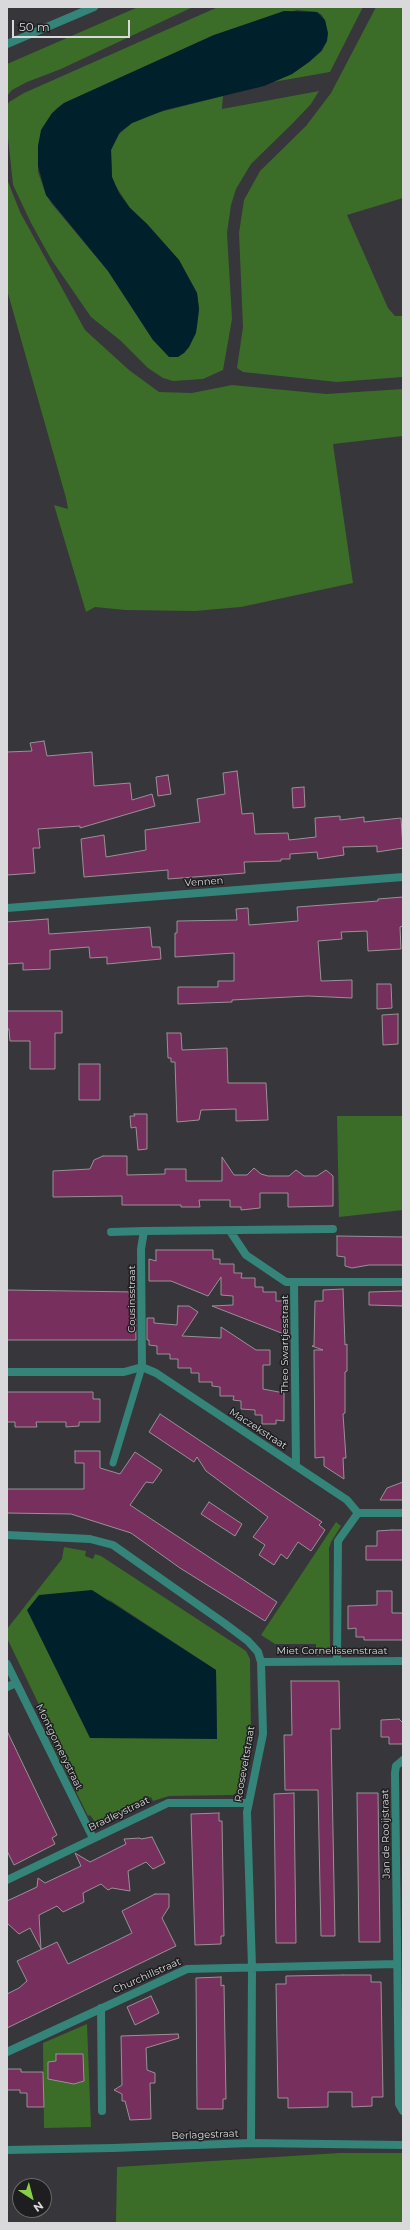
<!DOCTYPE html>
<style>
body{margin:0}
#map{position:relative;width:410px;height:2230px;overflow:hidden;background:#36363b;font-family:Montserrat,sans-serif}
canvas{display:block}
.frame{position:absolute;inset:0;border:8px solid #d9d9dc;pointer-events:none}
.north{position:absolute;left:12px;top:2178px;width:40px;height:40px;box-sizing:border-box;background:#1e1e20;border:1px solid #69696b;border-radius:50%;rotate:144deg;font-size:11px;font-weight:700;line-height:16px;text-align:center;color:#d9d9dc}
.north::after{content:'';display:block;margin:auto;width:14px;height:18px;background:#87cf4b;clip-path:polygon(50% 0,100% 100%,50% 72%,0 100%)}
.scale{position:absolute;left:12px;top:20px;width:118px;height:18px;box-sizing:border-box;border:2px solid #d9d9dc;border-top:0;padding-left:5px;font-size:12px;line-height:14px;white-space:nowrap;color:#d9d9dc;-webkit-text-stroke:3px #1e1e20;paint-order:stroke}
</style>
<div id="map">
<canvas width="410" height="2230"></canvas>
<div class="frame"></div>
<div class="north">N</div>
<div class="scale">50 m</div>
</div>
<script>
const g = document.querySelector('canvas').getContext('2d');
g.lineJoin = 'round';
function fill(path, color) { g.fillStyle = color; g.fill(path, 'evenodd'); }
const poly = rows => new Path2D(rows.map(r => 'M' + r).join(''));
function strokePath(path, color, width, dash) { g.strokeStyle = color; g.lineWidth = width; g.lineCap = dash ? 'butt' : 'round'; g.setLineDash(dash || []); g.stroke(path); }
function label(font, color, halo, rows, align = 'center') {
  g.font = font + ' Montserrat,sans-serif'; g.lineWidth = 3; g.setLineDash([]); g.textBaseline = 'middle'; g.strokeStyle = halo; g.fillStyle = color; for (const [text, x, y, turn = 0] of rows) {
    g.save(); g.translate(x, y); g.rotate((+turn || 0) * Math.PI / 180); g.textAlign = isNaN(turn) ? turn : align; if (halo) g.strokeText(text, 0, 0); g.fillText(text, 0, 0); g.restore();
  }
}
fill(poly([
 [138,7,193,7,61,69,27,82,12,90,7,96,7,64],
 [218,7,363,7,330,72,273,82,292,74,309,62,322,51,327,41,326,24,322,15,317,12,297,10,214,35,64,103,57,108,45,124,38,146,38,172,46,195,52,204,108,271,153,340,184,353,189,347,197,327,199,309,197,293,179,260,147,224,130,208,115,185,112,177,111,150,118,135,132,123,156,113,223,96,222,109,319,91,311,104,293,123,251,164,236,189,231,205,227,233,232,319,223,370,203,379,173,381,163,378,148,368,121,341,91,317,51,259,31,223,13,185,7,128,7,106,9,102,24,93],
 [376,7,403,7,403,198,347,215,388,308,395,316,403,316,403,377,337,382,243,372,237,368,243,327,239,233,244,200,260,171,306,126,331,93],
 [7,179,20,212,85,330,129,370,159,392,192,393,232,385,326,394,403,389,403,436,333,444,353,583,241,607,195,611,125,610,95,607,86,612,54,505,68,509,66,498,7,290],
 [337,1116,403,1116,403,1210,339,1217],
 [336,1522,341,1526,331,1542,329,1548,330,1649,325,1655,316,1656,316,1644,275,1644,261,1635],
 [64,1547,86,1551,85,1556,93,1559,95,1554,101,1556,246,1651,250,1659,251,1733,239,1791,233,1795,169,1796,153,1801,151,1797,100,1823,95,1822,90,1815,88,1816,49,1737,54,1736,7,1638,7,1629,62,1559],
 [108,1599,216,1670,217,1739],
 [87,2024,91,2127,44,2128,43,2043],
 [340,2153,403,2153,403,2223,116,2223,117,2167]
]), '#3b6c28');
fill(poly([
 [284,11,317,12,325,20,328,33,327,41,321,51,309,62,292,74,264,86,165,110,132,123,120,132,111,150,112,177,119,193,130,208,147,224,179,260,197,293,199,309,196,333,189,347,184,353,178,357,169,357,153,340,108,271,46,195,38,166,38,146,41,130,52,113,64,103,214,35],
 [92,1590,216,1670,217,1739,90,1738,27,1610,39,1595]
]), '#00212c');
const building = poly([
 [44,741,47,756,92,752,94,786,130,783,132,800,152,794,155,806,80,828,80,826,38,829,40,848,33,848,35,873,7,875,7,752,32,751,30,743,44,741],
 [237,771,242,814,253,813,255,834,288,833,289,840,316,837,315,818,340,816,340,820,364,817,364,822,401,818,403,848,377,852,377,846,343,847,344,855,318,859,317,852,290,854,290,859,281,859,281,861,244,862,245,873,207,876,168,879,168,870,84,877,81,839,104,835,106,857,146,850,145,830,200,822,197,799,225,794,223,773,237,771],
 [168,775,171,794,158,796,156,777,168,775],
 [304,787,305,807,293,808,292,788,304,787],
 [403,897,403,926,400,927,401,949,368,951,367,931,341,932,342,939,318,941,321,981,352,980,352,998,308,996,232,1000,232,1002,178,1004,178,987,218,987,218,981,234,981,234,953,175,957,175,933,177,933,177,921,237,920,236,909,248,908,249,925,298,921,297,907,378,901,378,899,403,897],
 [48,919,49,934,150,927,152,947,160,947,161,959,107,964,107,957,90,958,89,947,50,950,50,969,23,970,23,963,7,964,7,922,48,919],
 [377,984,391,984,392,1008,377,1009,377,984],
 [7,1011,62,1011,62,1033,55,1033,55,1069,30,1069,30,1041,10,1041,9,1029,7,1029,7,1011],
 [398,1014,398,1044,383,1045,382,1015,398,1014],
 [167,1033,181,1033,182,1050,227,1048,228,1083,266,1083,268,1120,236,1121,236,1109,201,1110,199,1120,177,1122,175,1062,171,1062,171,1058,168,1058,167,1033],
 [79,1064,100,1064,100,1100,79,1100,79,1064],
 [134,1114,147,1114,147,1149,138,1150,136,1127,131,1128,130,1116,135,1116,134,1114],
 [103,1156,127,1156,127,1175,165,1174,165,1169,186,1169,186,1181,222,1181,222,1157,234,1175,247,1175,254,1168,261,1174,268,1176,289,1176,296,1170,304,1176,317,1176,326,1170,333,1176,333,1206,288,1207,288,1193,260,1193,260,1208,241,1210,241,1207,230,1207,230,1200,199,1200,200,1207,181,1207,181,1205,122,1205,122,1196,53,1197,53,1171,90,1169,94,1160,103,1156],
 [337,1236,403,1237,403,1265,369,1265,352,1268,345,1266,345,1257,337,1256,337,1236],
 [156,1250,213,1250,213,1259,220,1259,220,1264,234,1264,234,1273,242,1273,241,1278,255,1278,255,1287,263,1287,263,1292,276,1292,276,1301,284,1301,284,1334,212,1306,233,1305,233,1296,221,1295,221,1277,208,1296,171,1281,149,1281,149,1259,156,1261,156,1250],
 [343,1289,345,1345,347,1344,347,1371,345,1372,345,1413,343,1414,346,1458,343,1458,344,1479,324,1466,324,1457,315,1458,314,1350,323,1350,312,1346,314,1346,315,1301,323,1301,323,1290,343,1289],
 [7,1290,135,1292,136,1340,7,1340,7,1290],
 [403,1291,403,1306,369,1305,369,1292,403,1291],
 [178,1306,189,1306,198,1312,182,1336,221,1338,221,1327,256,1350,270,1350,270,1365,263,1365,263,1389,284,1393,284,1421,276,1420,276,1424,262,1424,262,1415,255,1415,255,1410,241,1409,241,1401,233,1400,234,1396,220,1396,220,1387,212,1386,212,1382,199,1382,199,1373,191,1373,191,1368,178,1368,178,1359,170,1359,170,1354,157,1354,157,1346,149,1345,149,1340,147,1340,147,1318,154,1318,154,1323,177,1325,178,1306],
 [7,1392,93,1392,93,1399,100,1399,100,1422,79,1422,79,1426,66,1427,66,1422,36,1422,37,1427,15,1427,15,1422,7,1422,7,1392],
 [160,1414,322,1522,319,1525,325,1530,311,1551,298,1542,287,1559,281,1554,274,1565,259,1555,265,1545,253,1537,268,1517,206,1471,197,1457,194,1462,149,1432,160,1414],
 [75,1451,100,1451,100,1468,120,1474,135,1452,162,1470,153,1483,146,1482,130,1505,277,1602,265,1621,180,1568,131,1533,71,1514,7,1513,7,1489,84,1489,84,1463,75,1463,75,1451],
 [403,1482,403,1500,380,1500,387,1488,403,1482],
 [209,1502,242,1524,235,1536,201,1514,209,1502],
 [392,1530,403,1530,403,1560,366,1560,366,1546,377,1546,377,1531,392,1530],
 [377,1591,392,1591,392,1613,403,1613,403,1640,364,1640,364,1637,356,1637,356,1628,348,1629,348,1606,377,1605,377,1591],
 [291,1681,339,1681,340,1729,331,1729,335,1936,321,1936,318,1790,285,1790,284,1735,292,1735,291,1681],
 [399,1719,403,1723,403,1744,389,1744,389,1737,381,1737,381,1720,399,1719],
 [7,1731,57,1835,52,1838,55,1844,14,1865,7,1851,7,1731],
 [294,1793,296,1943,276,1943,274,1794,294,1793],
 [357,1793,378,1793,380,1942,359,1942,357,1793],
 [219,1813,219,1821,222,1821,224,1936,221,1936,221,1944,195,1945,191,1814,219,1813],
 [152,1837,165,1863,153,1869,146,1862,128,1871,130,1891,112,1888,108,1890,101,1884,83,1893,84,1902,63,1912,57,1906,39,1915,41,1949,30,1928,19,1934,7,1923,7,1901,37,1887,38,1878,45,1883,81,1866,75,1853,90,1862,126,1844,124,1839,140,1838,141,1839,152,1837],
 [155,1894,169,1894,169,1907,162,1918,176,1946,7,2028,7,1994,19,1988,27,1981,17,1961,57,1942,68,1964,118,1940,132,1933,122,1911,155,1894],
 [343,1975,371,1975,371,1982,381,1982,383,2097,372,2097,372,2106,352,2107,352,2092,328,2092,328,2107,288,2108,288,2098,278,2098,276,1984,286,1984,286,1976,343,1975],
 [221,1977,221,1986,224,1985,226,2099,223,2099,223,2109,197,2109,196,1978,221,1977],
 [151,1996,159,2013,135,2025,127,2007,151,1996],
 [178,2034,179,2038,146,2048,147,2070,155,2073,155,2083,150,2083,151,2119,130,2120,125,2101,122,2101,122,2094,114,2090,122,2085,121,2036,178,2034],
 [56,2054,83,2054,84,2081,74,2084,48,2079,48,2062,56,2061,56,2054],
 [7,2069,21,2069,21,2072,43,2072,44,2107,27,2107,27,2093,20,2093,20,2090,7,2090,7,2069]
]);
fill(building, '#772f5d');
strokePath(building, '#989295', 1);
strokePath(poly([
 [113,1463,142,1367]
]), '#348479', 7);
strokePath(poly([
 [7,44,94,7],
 [230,1231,246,1255,286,1282,294,1282],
 [111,1232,144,1231],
 [142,1367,141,1249,144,1231,333,1229],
 [7,1372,124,1372,142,1367,156,1373,347,1500,358,1513],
 [296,1466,294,1282,403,1282],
 [7,1535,90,1539,113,1545,224,1623,248,1641,258,1652,261,1662,263,1734,247,1812,252,1967,251,2143],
 [337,1661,338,1541,358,1513,403,1513],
 [261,1662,403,1661],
 [7,1664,93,1838],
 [7,1687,16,1683],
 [403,1760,396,1766,395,1773,399,2104,403,2111],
 [7,1880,168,1803,248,1803],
 [101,2008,102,2111],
 [7,2052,187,1969,397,1964]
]), '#348479', 8);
strokePath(poly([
 [7,908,403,877],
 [7,2150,113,2148,251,2143,403,2145]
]), '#348479', 8);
label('10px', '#d9d9dc', '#1e1e20', [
 ["Vennen",204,882,-4],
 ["Cousinsstraat",132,1299,-90],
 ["Theo Swartjesstraat",285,1344,-90],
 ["Maczekstraat",258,1429,33],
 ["Miet Cornelissenstraat",332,1651],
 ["Montgomerystraat",59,1747,64],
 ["Rooseveltstraat",245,1764,-80],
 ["Bradleystraat",119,1814,-26],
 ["Jan de Rooijstraat",386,1834,-91],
 ["Churchillstraat",147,1976,-24],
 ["Berlagestraat",205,2135,-2]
]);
</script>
